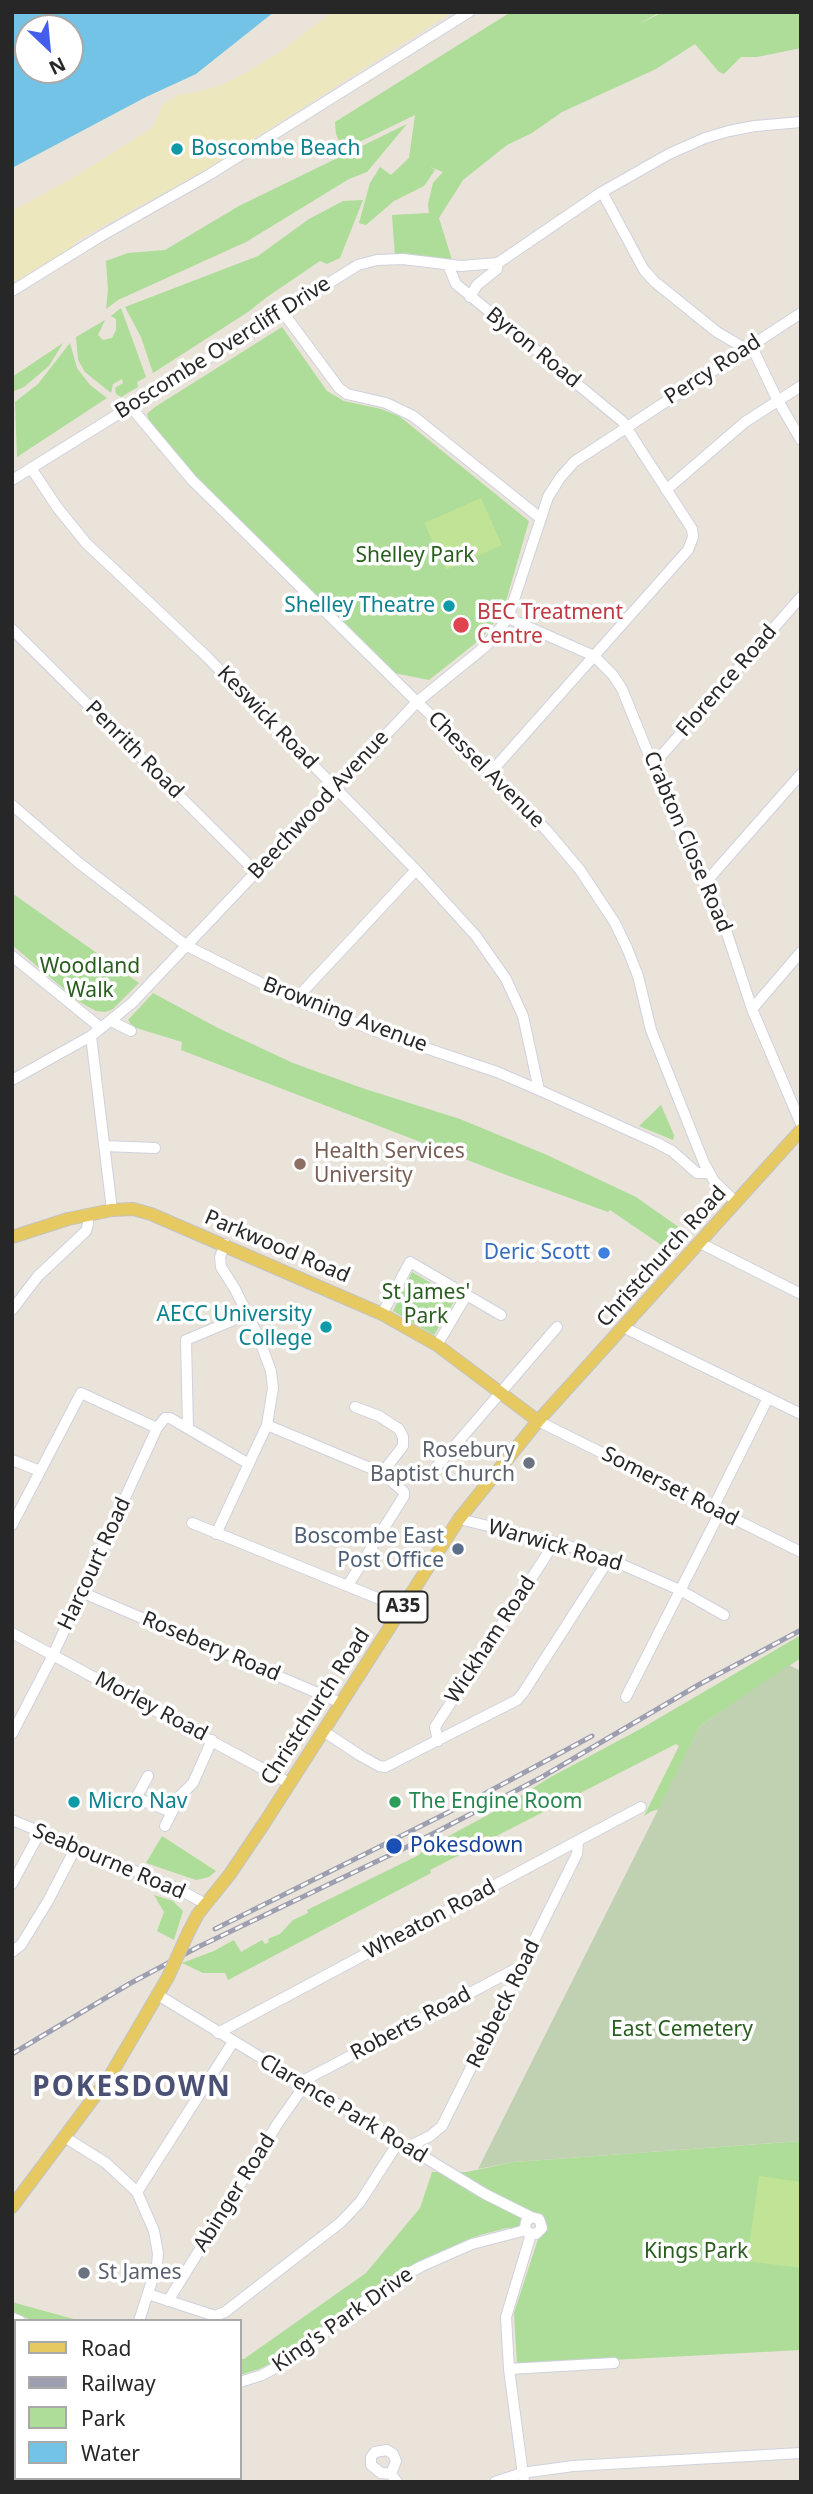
<!DOCTYPE html>
<style>
body{margin:0}
#map{position:relative;width:813px;height:2494px;overflow:hidden;background:#e9e3d9;font-family:"Noto Sans",sans-serif}
canvas{display:block}
.frame{position:absolute;inset:0;border:14px solid #272727;pointer-events:none}
.legend{position:absolute;left:14px;top:2319px;width:228px;height:161px;box-sizing:border-box;background:#fff;border:2px solid #a9a9a9;margin:0;padding:9px 12px;list-style:none;font-size:21px;color:#272727}
.legend li{display:flex;align-items:center;gap:14px;height:35px}
.legend b{width:35px;border:2px solid #a9a9a9}
.north{position:absolute;left:14px;top:14px;width:70px;height:70px;box-sizing:border-box;background:#fff;border:2px solid #a9a9a9;border-radius:50%;rotate:154deg;font-size:19px;font-weight:700;line-height:28px;text-align:center;color:#272727}
.north::after{content:'';display:block;margin:auto;width:24px;height:32px;background:#435eec;clip-path:polygon(50% 0,100% 100%,50% 72%,0 100%)}
</style>
<div id="map">
<canvas width="813" height="2494"></canvas>
<div class="frame"></div>
<ul class="legend">
<li><b style="height:9px;background:#e6ca61"></b>Road</li>
<li><b style="height:9px;background:#9d9fb0"></b>Railway</li>
<li><b style="height:19px;background:#aedc99"></b>Park</li>
<li><b style="height:19px;background:#72c3e5"></b>Water</li>
</ul>
<div class="north">N</div>
</div>
<script>
const g = document.querySelector('canvas').getContext('2d');
g.lineJoin = 'round';
function fill(path, color) { g.fillStyle = color; g.fill(path, 'evenodd'); }
const poly = rows => new Path2D(rows.map(r => 'M' + r).join(''));
function strokePath(path, color, width, dash) { g.strokeStyle = color; g.lineWidth = width; g.lineCap = dash ? 'butt' : 'round'; g.setLineDash(dash || []); g.stroke(path); }
function label(font, color, halo, rows, align = 'center') {
  g.font = font + ' "Noto Sans",sans-serif'; g.lineWidth = 7; g.setLineDash([]); g.textBaseline = 'middle'; g.strokeStyle = halo; g.fillStyle = color; for (const [text, x, y, turn = 0] of rows) {
    g.save(); g.translate(x, y); g.rotate((+turn || 0) * Math.PI / 180); g.textAlign = isNaN(turn) ? turn : align; if (halo) g.strokeText(text, 0, 0); g.fillText(text, 0, 0); g.restore();
  }
}
fill(poly([
 [511,12,660,12,639,24,663,12,801,12,801,48,757,57,741,57,724,74,719,72,695,44,656,69,562,112,532,133,507,145,463,180,439,218,452,260,395,256,392,215,429,213,428,204,433,183,443,172,430,167,435,170,424,186,394,201,366,225,359,223,370,183,380,167,391,175,409,158,415,115,343,150,336,134,335,122],
 [407,124,367,172,349,179,246,242,118,300,106,309,108,290,106,261,128,253,165,250,239,206],
 [363,200,340,258,327,264,320,261,267,297,248,312,153,373,141,337,125,307,258,256,309,219,343,201],
 [121,308,146,377,137,382,138,387,121,397,116,394,115,388,123,383,122,379,113,384,111,393,85,372,78,360,76,337,105,320,98,335,103,340,112,338,116,330,116,319,111,316],
 [282,327,327,391,344,401,381,409,399,416,529,521,507,598,498,618,482,638,429,680,394,673,192,474,150,424,147,414,155,407],
 [63,343,49,366,24,387,12,392,12,377],
 [70,343,77,368,90,385,107,398,17,457,15,402,38,384],
 [12,893,139,983,113,1009,105,1012,96,1011,78,1001,12,945],
 [153,993,218,1028,293,1063,362,1088,460,1119,547,1155,636,1197,690,1235,673,1253,610,1210,608,1212,509,1176,181,1050,182,1042,133,1027,128,1020],
 [661,1105,674,1135,673,1140,639,1126],
 [412,1272,456,1298,434,1335,393,1311],
 [801,1635,801,1658,700,1726,660,1809,652,1811,644,1816,679,1746,676,1744,430,1870,431,1873,228,1980,225,1973,203,1973,182,1963,214,1951,234,1940,241,1952,262,1940,265,1944,269,1942,268,1939,280,1934,293,1920,308,1913,307,1910,419,1855,423,1850,508,1804,549,1778,642,1728],
 [162,1836,216,1871,209,1877,196,1880,146,1863],
 [154,1895,173,1901,183,1911,174,1940,157,1931,164,1912],
 [801,2141,801,2350,517,2365,514,2313,541,2230,534,2222,525,2229,507,2228,480,2235,420,2262,378,2285,274,2362,259,2369,240,2375,240,2359,244,2359,366,2273,420,2208,432,2172,467,2172,514,2162],
 [12,2302,26,2306,81,2321,34,2321,12,2312]
]), '#aedc99');
fill(poly([
 [332,12,452,12,202,172,76,241,71,248,12,284,12,211,76,176,152,128,164,103,172,99,178,95,202,91,223,84,249,71,280,52]
]), '#ede7bd');
fill(poly([
 [789,1665,801,1671,801,2141,514,2162,478,2169,700,1726]
]), '#c0d1b2');
fill(poly([
 [481,498,502,545,446,570,424,523],
 [759,2176,801,2182,801,2268,747,2261]
]), '#c0e395');
fill(poly([
 [12,12,274,12,196,74,146,97,12,168],
 [28,28,70,28,70,70,28,70]
]), '#72c3e5');
const minor = poly([
 [602,192,644,270,655,282,717,332,746,349],
 [448,265,456,284,622,421,692,529,693,537,688,550,491,772],
 [12,291,101,236,207,176,469,12],
 [470,297,477,285,497,269,498,263],
 [282,311,339,388,347,394,386,403,413,416,539,517],
 [751,345,777,399,801,440],
 [130,406,192,480,417,702,491,772,548,832,580,870,615,923,627,948,638,976,651,1030,704,1163,714,1181,736,1202],
 [31,468,57,507,86,543,206,656,416,870,476,936,506,979,523,1016,539,1090],
 [12,480,358,265,377,260,403,259,461,266,498,263,602,192,669,154,705,138,729,131,755,126,801,122],
 [666,490,745,422,801,386],
 [508,618,594,656,613,675,622,689,694,866,719,909,752,1009,801,1124],
 [12,629,256,872],
 [653,765,801,597],
 [12,805,79,863,187,946,295,1000,381,1033,497,1072,539,1090,657,1143,672,1151,697,1173,709,1173],
 [705,883,801,774],
 [12,956,101,1028],
 [295,1000,416,870],
 [752,1009,801,952],
 [111,1021,131,1031],
 [91,1036,112,1210],
 [12,1080,91,1036,132,1003,417,702,487,645,508,618,548,497,560,478,574,462,801,313],
 [104,1146,155,1148],
 [700,1243,801,1294],
 [12,1310,38,1276,86,1231,88,1224,87,1214],
 [382,1314,410,1262,501,1315],
 [625,1328,801,1414],
 [437,1345,466,1296],
 [355,1407,379,1416,399,1429,403,1437,403,1446,382,1473],
 [538,1421,801,1552],
 [267,1425,382,1473,404,1492,404,1496,348,1585],
 [188,1428,186,1340,248,1314],
 [12,1460,40,1471],
 [433,1471,557,1327],
 [713,1508,768,1398],
 [459,1519,555,1542,609,1559,680,1590,724,1615],
 [192,1523,402,1608],
 [12,1525,81,1393,157,1428],
 [216,1534,267,1425,273,1388,271,1371,258,1336,235,1289,221,1267,220,1257,225,1244],
 [81,1592,341,1703],
 [12,1633,289,1783],
 [626,1697,720,1512],
 [323,1731,361,1756,379,1766,385,1767,517,1700,523,1693,609,1559],
 [12,1734,53,1655,157,1428,165,1418,170,1418,249,1464],
 [438,1741,435,1727,555,1542],
 [148,1776,136,1798,172,1812],
 [12,1820,176,1888,206,1904],
 [165,1826,180,1796,193,1783,212,1740],
 [12,1884,40,1832],
 [12,1952,21,1945,48,1901,76,1847],
 [158,1995,485,2194,531,2217,539,2219,542,2228,536,2234,528,2233,525,2227,526,2222,531,2217],
 [218,2033,641,1807],
 [299,2083,523,1965],
 [66,2138,106,2163,137,2192,154,2231,158,2254,157,2265,139,2321],
 [406,2148,430,2136,442,2126,577,1854,578,1843],
 [137,2192,233,2042],
 [148,2294,215,2316,225,2312,340,2223,360,2202,398,2143],
 [168,2301,278,2123,304,2086],
 [12,2318,20,2321],
 [509,2369,614,2363],
 [240,2382,262,2375,286,2362,365,2301,391,2283,422,2266,472,2244,526,2230],
 [12,2402,16,2403],
 [391,2474,396,2461,393,2454,387,2450,375,2452,371,2457,371,2465,381,2473,391,2474,397,2482],
 [495,2482,522,2473,573,2466,801,2453],
 [524,2482,509,2369,506,2317,531,2234]
]);
const major = poly([
 [12,1237,68,1219,112,1210,133,1209,151,1214,382,1314,437,1345,538,1421],
 [189,1931,198,1914,230,1874,265,1822,459,1519,538,1421,801,1130],
 [12,2207,110,2076,168,1977]
]);
strokePath(minor, '#cfd1df', 12);
strokePath(major, '#c3c3c3', 14);
strokePath(minor, '#fff', 10);
strokePath(major, '#e6ca61', 12);
const rail = poly([
 [215,1929,475,1799,592,1736],
 [12,2054,129,1984,198,1947,413,1844,542,1777,700,1684,801,1630]
]);
strokePath(rail, '#9d9fb0', 5);
strokePath(rail, '#fff', 2.5, [8]);
const majorBridge = poly([
 [168,1977,189,1931]
]);
strokePath(majorBridge, '#c3c3c3', 14, []);
strokePath(majorBridge, '#e6ca61', 12);
for (const [x, y, r, color] of [
 [177,149,7,"#0f9aa8"],
 [449,606,7,"#0f9aa8"],
 [461,625,9,"#e0444e"],
 [300,1164,7,"#8d6e63"],
 [604,1253,7,"#3f7fe0"],
 [326,1327,7,"#0f9aa8"],
 [529,1463,7,"#6b7280"],
 [458,1549,7,"#5c6f8a"],
 [74,1802,7,"#0f9aa8"],
 [395,1802,7,"#2e9e5b"],
 [394,1846,9,"#1a4fb4"],
 [84,2273,7,"#6b7280"]
]) { const dot = new Path2D(); dot.arc(x, y, r, 0, 2 * Math.PI); g.fillStyle = color; g.fill(dot); strokePath(dot, '#fff', 2.5); }
for (const [x, y, w] of [
 [403,1607,49]
]) { const box = new Path2D(); box.roundRect(x - w / 2, y - 15.5, w, 31, 5); g.fillStyle = '#fff'; g.fill(box); strokePath(box, '#272727', 2); }
label('bold 19px', '#272727', null, [
 ["A35",403,1607]
]);
label('21px', '#0d838f', '#fff', [
 ["Boscombe Beach",191,149],
 ["Shelley Theatre",435,606,"right"],
 ["AECC University",312,1315,"right"],
 ["College",312,1339,"right"],
 ["Micro Nav",88,1802]
], 'left');
label('21px', '#272727', '#fff', [
 ["Boscombe Overcliff Drive",223,348,-32],
 ["Byron Road",533,348,39],
 ["Percy Road",713,370,-33],
 ["Florence Road",727,681,-49],
 ["Keswick Road",267,718,46],
 ["Penrith Road",134,750,45],
 ["Chessel Avenue",486,770,45],
 ["Beechwood Avenue",319,805,-47],
 ["Crabton Close Road",687,842,67],
 ["Browning Avenue",345,1015,21],
 ["Parkwood Road",277,1247,23],
 ["Christchurch Road",662,1257,-48],
 ["Somerset Road",670,1487,27],
 ["Warwick Road",555,1546,16],
 ["Harcourt Road",95,1564,-65],
 ["Wickham Road",491,1640,-57],
 ["Rosebery Road",211,1647,23],
 ["Morley Road",151,1707,28],
 ["Christchurch Road",316,1707,-57],
 ["Seabourne Road",109,1862,23],
 ["Wheaton Road",430,1920,-28],
 ["Rebbeck Road",504,2004,-64],
 ["Roberts Road",411,2024,-28],
 ["Clarence Park Road",343,2109,31],
 ["Abinger Road",235,2193,-58],
 ["King's Park Drive",343,2320,-35]
]);
label('21px', '#295d1e', '#fff', [
 ["Shelley Park",415,556],
 ["Woodland",90,967],
 ["Walk",90,991],
 ["St James'",426,1293],
 ["Park",426,1317],
 ["East Cemetery",682,2030],
 ["Kings Park",696,2252]
]);
label('21px', '#be3a42', '#fff', [
 ["BEC Treatment",477,613],
 ["Centre",477,637]
], 'left');
label('21px', '#785e54', '#fff', [
 ["Health Services",314,1152],
 ["University",314,1176]
], 'left');
label('21px', '#366cbe', '#fff', [
 ["Deric Scott",590,1253]
], 'right');
label('21px', '#5b616d', '#fff', [
 ["Rosebury",515,1451],
 ["Baptist Church",515,1475],
 ["St James",98,2273,"left"]
], 'right');
label('21px', '#4e5e75', '#fff', [
 ["Boscombe East",444,1537],
 ["Post Office",444,1561]
], 'right');
label('21px', '#27864d', '#fff', [
 ["The Engine Room",409,1802]
], 'left');
label('21px', '#164399', '#fff', [
 ["Pokesdown",410,1846]
], 'left');
g.letterSpacing = '2px';
label('bold 28px', '#4b5174', '#fff', [
 ["POKESDOWN",132,2088]
]);
g.letterSpacing = '0px';
</script>
